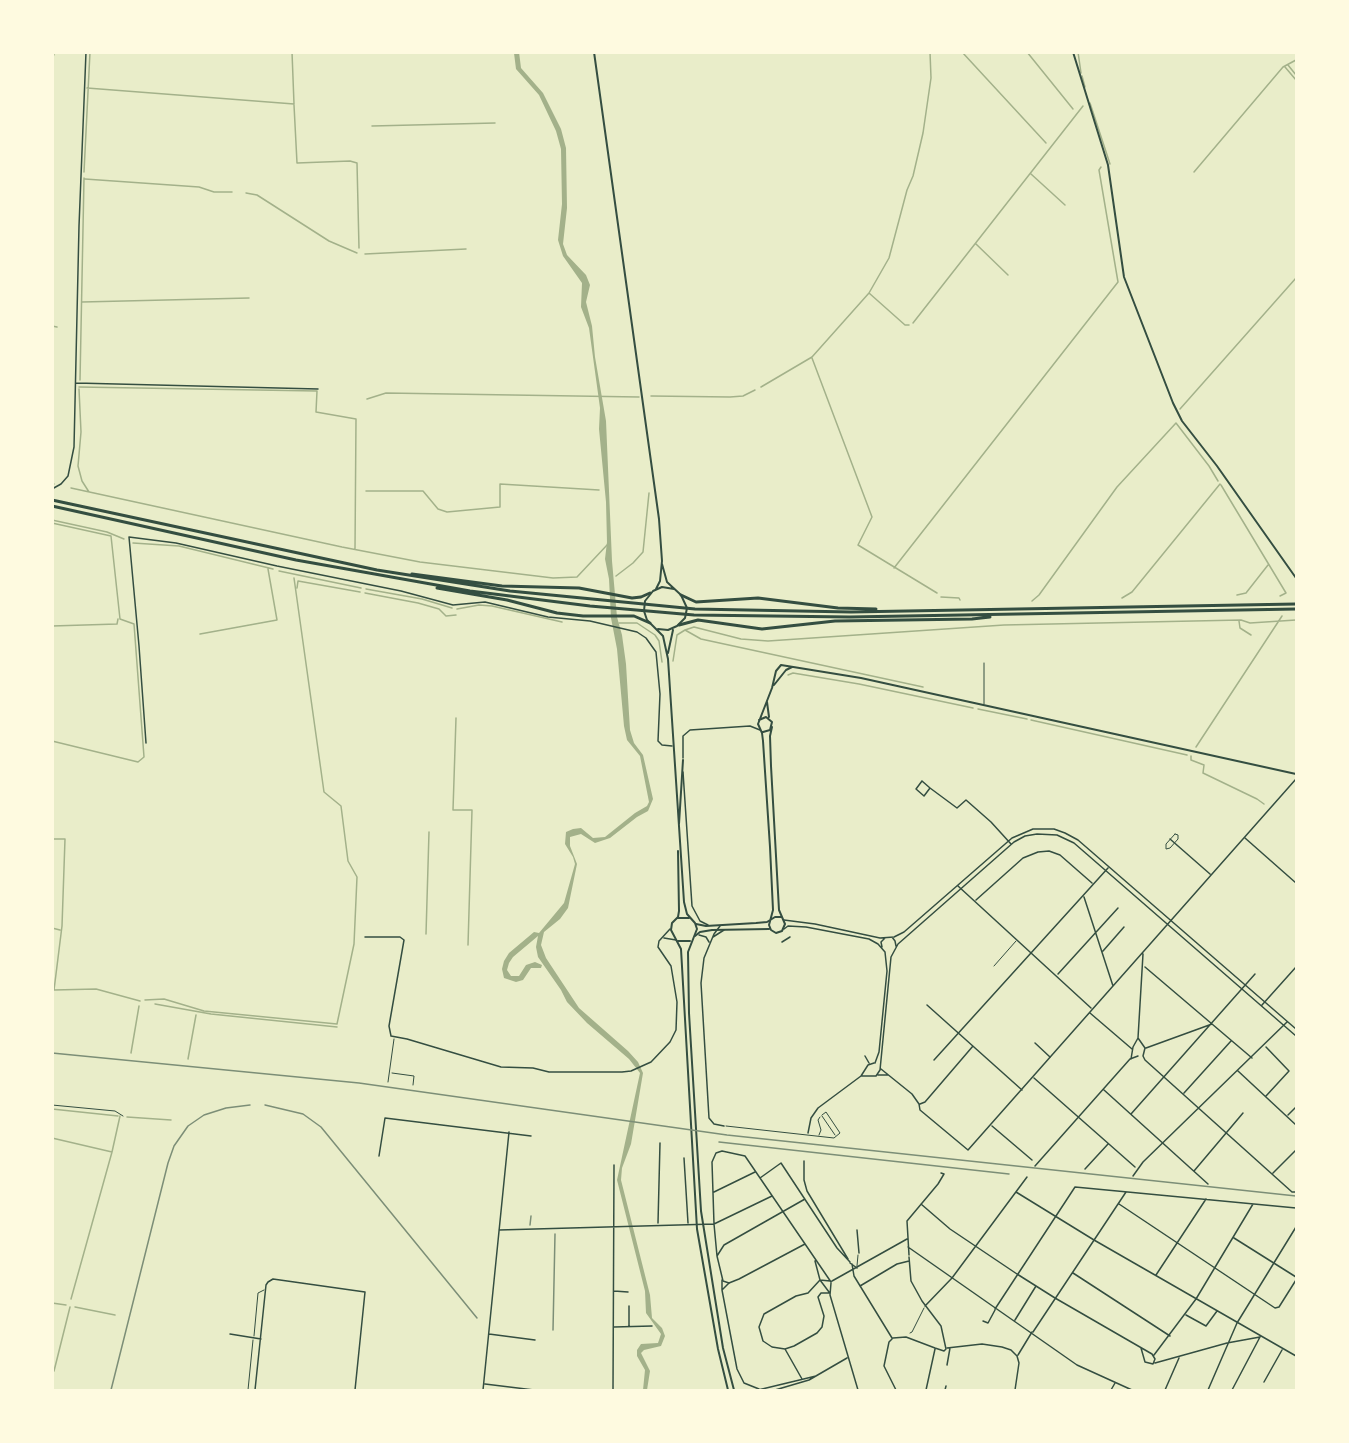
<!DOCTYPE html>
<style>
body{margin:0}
#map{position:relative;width:1349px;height:1443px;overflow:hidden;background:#e9edc9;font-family:"Source Serif 4",serif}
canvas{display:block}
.frame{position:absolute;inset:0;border:54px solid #fefae0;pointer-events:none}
</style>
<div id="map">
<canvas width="1349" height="1443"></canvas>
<div class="frame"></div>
</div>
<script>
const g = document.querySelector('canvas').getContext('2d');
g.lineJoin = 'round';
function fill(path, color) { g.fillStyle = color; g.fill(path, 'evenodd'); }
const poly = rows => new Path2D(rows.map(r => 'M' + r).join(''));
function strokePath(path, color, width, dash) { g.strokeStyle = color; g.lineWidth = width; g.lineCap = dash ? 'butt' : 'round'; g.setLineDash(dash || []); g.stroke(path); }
fill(poly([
 [519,52,521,68,543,93,561,129,566,148,567,208,563,244,567,255,586,275,590,285,586,302,592,326,595,357,606,421,612,561,617,617,622,635,626,664,630,730,634,743,643,755,653,799,648,811,637,817,610,838,595,843,581,834,570,837,570,846,577,864,568,908,560,919,544,932,541,945,546,958,579,1008,628,1051,638,1062,643,1073,631,1144,622,1168,621,1180,650,1295,652,1318,662,1328,665,1336,661,1346,644,1350,641,1353,650,1371,647,1390,643,1390,645,1370,637,1356,637,1350,641,1344,658,1343,661,1334,646,1313,645,1291,617,1180,640,1073,629,1059,587,1023,567,1002,561,990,538,957,536,947,538,936,513,957,509,963,507,970,511,976,519,976,526,965,535,962,542,965,541,968,531,968,523,980,516,982,504,978,502,969,504,961,509,953,534,932,539,933,564,903,575,864,573,857,565,844,566,832,573,829,581,828,593,838,605,837,635,813,647,806,649,802,640,756,627,740,624,726,617,649,611,618,609,579,605,559,607,542,606,502,599,429,600,408,589,328,581,307,582,283,563,256,558,240,562,204,561,149,556,131,539,95,516,69,514,53]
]), '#a3b18a');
strokePath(poly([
 [962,52,1046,143],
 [1027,52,1073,109],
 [1078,52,1081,73],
 [52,60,54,54],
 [1288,65,1296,75],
 [1285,67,1296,80],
 [1082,76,1085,87],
 [87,88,294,104,292,52],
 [1090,103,1110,164],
 [294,105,297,163,350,161,357,163,359,248],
 [372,126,495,123],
 [84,172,90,52],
 [1194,172,1283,67,1296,60],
 [1031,174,1065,205],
 [85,179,199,187,214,192,232,192],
 [246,193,257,195,329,241,357,253],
 [976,244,1008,275],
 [365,254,466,249],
 [869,293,905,325,909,325],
 [82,302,249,298],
 [913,323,1083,106],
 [52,326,57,327],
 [812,358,872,517,858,545,937,593],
 [80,380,84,178],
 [79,387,317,391,316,412,356,419,355,549],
 [761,387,812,357,869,293,889,258,907,190,913,176,923,133,931,78,930,52],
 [79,389,81,432,78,466,82,481,89,492],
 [651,396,730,397,743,396,755,390],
 [367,399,386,393,639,397],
 [1180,409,1296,278],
 [52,484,54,484],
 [1221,485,1286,593,1280,596],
 [71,488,342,547,420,562,553,578,577,577,608,544],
 [366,491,423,491,438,509,447,512,500,507,500,484,599,490],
 [52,520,107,532,124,539],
 [52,523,111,536,120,619,134,624,144,757,138,762,52,741],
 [133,543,179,546,273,569],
 [894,568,1118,282,1099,170,1101,167],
 [279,571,361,588],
 [616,576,633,563,643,552,649,493],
 [297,588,298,581,360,592],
 [366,589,422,599,452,608],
 [365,593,418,603,439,609,446,616,456,615],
 [1237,595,1246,593,1268,565],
 [941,597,959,598,960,600],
 [1122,598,1132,592,1220,484],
 [1032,601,1039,595,1117,487,1176,423,1209,466,1218,481],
 [457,609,479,605,492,606,562,622],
 [1239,621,1240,628,1251,635],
 [619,623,637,623,655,635,659,641,662,662],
 [52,626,117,624,118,619],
 [685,630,694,627,741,639,768,641,1004,625,1241,620,1250,623,1296,620],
 [200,634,277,620,268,569],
 [673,661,677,635,685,630,701,639,923,687],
 [788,675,793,673,859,684,973,708],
 [978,709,1027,719],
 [456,718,453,810,472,810,468,945],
 [1031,720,1187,755],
 [1196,747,1282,616],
 [1191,756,1191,760,1204,765,1203,773,1257,799,1264,804],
 [52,839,65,839,62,926,54,990,96,989,140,1001],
 [52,928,60,930],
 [426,934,429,832],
 [145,1000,164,999,204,1011,337,1024,354,944,357,877,348,861,341,806,324,792,294,578],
 [155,1004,211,1014,337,1027],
 [131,1053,139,1006],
 [188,1059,196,1015],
 [52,1109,118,1116],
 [127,1117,171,1120],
 [52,1138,112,1152],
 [71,1299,112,1152,120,1116],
 [52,1303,66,1305],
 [75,1307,115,1315],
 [54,1371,70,1307]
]), '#a3b18a', 1.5);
strokePath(poly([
 [984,663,984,704],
 [1175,834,1178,835,1178,839,1170,848,1166,849,1166,844,1175,834],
 [994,966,1016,941],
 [392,1073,414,1076,413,1085],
 [388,1082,394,1039],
 [52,1105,115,1111,123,1116],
 [822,1116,835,1135],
 [726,1126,834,1138,840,1133,826,1112,822,1115],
 [819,1135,821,1130,818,1120,820,1117],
 [857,1266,858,1255],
 [910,1333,912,1332,924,1308],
 [254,1336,258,1293,264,1290],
 [248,1390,253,1340]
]), '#344e41', 1);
strokePath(poly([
 [1035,1043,1050,1057],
 [857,1230,859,1253],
 [722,1280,722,1290,729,1283],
 [722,1290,737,1369,744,1383,759,1389],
 [983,1321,988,1323,995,1310],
 [947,1348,982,1344,1002,1347,1011,1350,1017,1356,1019,1363,1015,1390],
 [1018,1355,1032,1332],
 [947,1365,950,1348],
 [945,1390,946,1386]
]), '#344e41', 1.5);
strokePath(poly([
 [76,383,318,389],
 [52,489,61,484,68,476,74,447,79,226,86,52],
 [146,743,139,646,129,537,176,543,277,566,401,591,453,605,485,602,548,617,590,621,637,632,646,638,656,652,660,694,658,741,662,745,672,746],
 [683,758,683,736,690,730,750,726,760,730],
 [683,772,692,906,700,921,708,925],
 [922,781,930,788,924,796,916,789,922,781],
 [930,788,957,808,966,800,991,822,1011,844],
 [1245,838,1296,883],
 [1170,839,1210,874],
 [958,886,1091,1008],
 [1084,897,1113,986],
 [976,900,1023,858,1038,852,1049,851,1060,855,1092,883],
 [784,920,815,924,880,938,894,937,904,932,1012,838,1033,829,1054,829,1065,833,1078,840,1296,1029],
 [720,926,714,934,704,958,701,983,709,1118,714,1124,724,1126],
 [784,929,788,926,806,927,869,939,878,944,885,952,887,971,879,1052,875,1063],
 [699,935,706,937,709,942],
 [365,937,400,937,404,940,389,1026,391,1036,407,1039,501,1067,533,1068,549,1072,622,1072,631,1071,651,1062,670,1042,676,1030,677,1002,671,966,658,947,659,941,670,929],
 [713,937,724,930],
 [892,937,895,941,896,946],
 [664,938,676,940],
 [782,942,790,937],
 [882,947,881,942,885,938],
 [1103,951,1124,927],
 [1145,967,1252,1058],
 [1058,974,1118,908],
 [927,1005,1022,1090],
 [1262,1005,1296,967],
 [1090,1013,1132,1049],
 [1138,1038,1145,1048,1143,1056,1145,1060,1292,1192,1296,1192],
 [1146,1048,1212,1024],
 [865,1056,869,1063],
 [1131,1059,1133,1047,1138,1038,1143,954],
 [934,1060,1108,868],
 [881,1069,912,1094,919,1104,920,1110,968,1150,1296,779],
 [1238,1071,1296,1125],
 [878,1075,888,1075],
 [861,1076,876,1076,880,1070,891,957,898,944,1014,842,1025,836,1037,834,1057,835,1074,843,1296,1036],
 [1034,1078,1135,1167],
 [1104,1090,1208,1184],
 [1184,1093,1231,1041],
 [1266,1096,1289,1071,1266,1047],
 [920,1104,925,1102,973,1046],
 [1131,1114,1255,974],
 [1288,1115,1296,1107],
 [992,1126,1032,1160],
 [808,1133,811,1118,818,1108,861,1076,868,1065,874,1063],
 [379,1156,385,1118,531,1136],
 [684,1158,688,1223],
 [804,1161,804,1180,807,1191,848,1259],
 [1035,1166,1130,1059,1138,1056],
 [1085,1169,1108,1144],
 [1194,1171,1243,1113],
 [1273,1173,1296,1150],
 [1133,1176,1143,1162,1287,1022],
 [760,1178,781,1163,837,1248,850,1262],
 [714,1192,755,1172],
 [1016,1192,1094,1240,1296,1356],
 [921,1204,950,1229,1017,1274,1055,1298,1152,1354,1155,1359,1153,1364,1145,1362,1141,1348],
 [1119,1204,1275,1308,1279,1307,1296,1280],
 [658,1223,660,1143],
 [499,1230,714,1224,772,1196],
 [1234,1238,1296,1277],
 [805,1244,739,1279,729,1283,723,1281,717,1256,714,1224,712,1162,716,1153,722,1151,745,1156,831,1282],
 [908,1247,1077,1365,1132,1390],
 [909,1255,907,1221,938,1184,944,1174,941,1173],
 [717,1256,724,1245,805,1199],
 [815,1261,820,1280,829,1292],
 [850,1263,857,1268],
 [852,1264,854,1276,892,1338],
 [1073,1273,1170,1336],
 [1156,1275,1206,1199],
 [820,1280,808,1293,796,1296,764,1314,759,1327,763,1341,772,1347,785,1349,794,1346,817,1333,822,1327,824,1316,818,1297,821,1293,830,1293],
 [820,1280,830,1281],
 [832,1281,907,1239],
 [831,1283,830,1295,858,1390],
 [860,1286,897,1264,909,1261],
 [614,1291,628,1292],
 [629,1306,629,1326],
 [925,1306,952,1278,1027,1177],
 [995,1309,1075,1187,1296,1208],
 [1186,1315,1206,1326,1217,1311],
 [1015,1320,1036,1286],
 [614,1327,652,1326],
 [1033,1332,1126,1192],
 [230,1334,261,1339],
 [489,1334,535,1340],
 [893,1338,906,1337,935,1348,944,1351,946,1349,941,1326,922,1301,911,1281,909,1257],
 [892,1339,889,1342,884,1366,896,1390],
 [785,1349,802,1379],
 [1154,1355,1196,1299,1253,1204],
 [1155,1363,1227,1343,1260,1337],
 [1264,1382,1282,1350],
 [485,1384,534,1390],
 [255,1390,266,1285,268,1282,273,1279,365,1292,355,1390],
 [483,1390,509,1132],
 [613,1390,614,1165],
 [758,1390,816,1376],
 [775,1390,809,1380,847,1358],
 [926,1390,935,1349],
 [1111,1390,1115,1383],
 [1165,1390,1179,1358],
 [1208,1390,1237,1323,1296,1227],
 [1232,1390,1260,1337],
 [1296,1390,1296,1389]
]), '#344e41', 1.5);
strokePath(poly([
 [1073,52,1108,165,1124,277,1173,403,1182,421,1217,466,1296,578],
 [774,685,786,670,792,667],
 [767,702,769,717],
 [759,720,766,717,772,722,770,730,763,732],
 [772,727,770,736,771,766,779,910,785,924,782,931,776,933,771,930,769,925,773,910,770,847,763,741,762,733,758,724,772,688,776,671,781,665,861,678,1296,774],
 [696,924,706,926,756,923,767,922,775,917,781,917],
 [695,936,700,932,712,930,769,929]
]), '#344e41', 2);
strokePath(poly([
 [594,52,659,519,662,561,660,581,656,589],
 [674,589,662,587,653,591,645,601,644,611,647,620,663,636,668,659,684,902,687,914,695,923,697,929,688,952,689,1013,701,1211,723,1348,734,1390],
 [658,629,668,630,677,626,685,618,687,608,681,595,667,582,662,564],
 [668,653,673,630],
 [679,824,683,760],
 [678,851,679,911,678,917,672,923,671,930,681,949,697,1229,718,1349,728,1390],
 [678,918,689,918],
 [678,941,690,941]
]), '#344e41', 2);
strokePath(poly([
 [52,500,377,570,510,591,695,609,851,612,1296,604],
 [52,506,296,560,470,591,590,606,694,615,850,617,1296,609],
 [412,574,502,586,579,588,632,598,641,597,650,593],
 [437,588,507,600,557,613,583,616,634,616,650,623],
 [681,595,696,602,758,598,838,608,876,609],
 [679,625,698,620,762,629,835,621,972,619,990,617]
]), '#344e41', 3);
strokePath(poly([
 [52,1053,359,1083,727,1135,1296,1196],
 [265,1105,303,1114,321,1127,477,1318],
 [719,1142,1009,1174],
 [530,1225,531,1216],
 [553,1330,555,1234],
 [111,1390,168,1163,174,1146,188,1126,204,1115,226,1108,250,1105]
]), '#7c8e77', 1.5);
</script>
